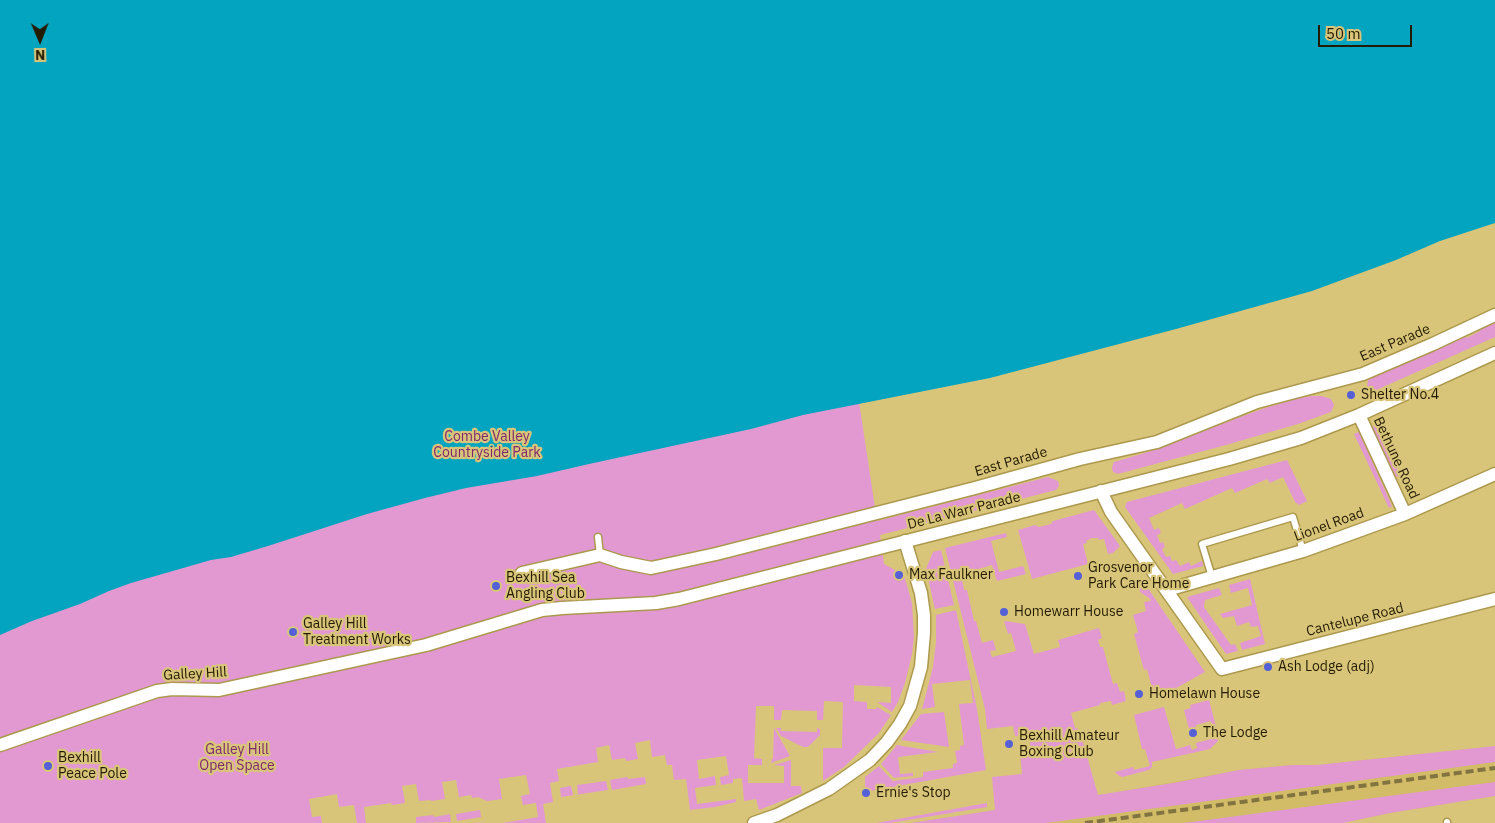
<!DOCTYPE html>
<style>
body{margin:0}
#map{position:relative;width:1495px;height:823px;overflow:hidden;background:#d9c57a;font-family:"IBM Plex Sans",sans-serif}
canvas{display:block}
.north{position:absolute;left:15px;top:15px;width:50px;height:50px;-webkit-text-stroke:4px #d9c57a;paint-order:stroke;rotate:179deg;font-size:14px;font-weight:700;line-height:20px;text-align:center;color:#231b00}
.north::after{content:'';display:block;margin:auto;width:18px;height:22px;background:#231b00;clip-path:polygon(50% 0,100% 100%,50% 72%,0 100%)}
.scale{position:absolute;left:1318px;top:25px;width:94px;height:22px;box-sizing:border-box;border:2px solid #231b00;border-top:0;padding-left:6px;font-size:15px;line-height:18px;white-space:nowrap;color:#231b00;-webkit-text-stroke:4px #d9c57a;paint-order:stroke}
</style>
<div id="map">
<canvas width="1495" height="823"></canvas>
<div class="north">N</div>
<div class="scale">50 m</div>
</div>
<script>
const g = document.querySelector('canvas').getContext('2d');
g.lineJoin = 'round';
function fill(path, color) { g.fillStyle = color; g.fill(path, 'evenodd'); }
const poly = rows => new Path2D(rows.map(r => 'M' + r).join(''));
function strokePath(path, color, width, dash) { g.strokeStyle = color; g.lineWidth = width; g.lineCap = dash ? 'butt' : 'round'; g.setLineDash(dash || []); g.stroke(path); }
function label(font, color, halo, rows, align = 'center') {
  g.font = font + ' "IBM Plex Sans",sans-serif'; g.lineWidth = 4.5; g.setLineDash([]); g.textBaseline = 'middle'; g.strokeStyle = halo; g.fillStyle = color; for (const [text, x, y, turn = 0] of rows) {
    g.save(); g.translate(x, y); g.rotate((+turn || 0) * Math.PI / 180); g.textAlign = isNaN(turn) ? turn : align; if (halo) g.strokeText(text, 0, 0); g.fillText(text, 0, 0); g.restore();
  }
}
fill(poly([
 [1495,746,1495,796,1390,813,1343,823,911,823,1118,792,1239,770,1292,765,1317,765]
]), '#d2bc68');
fill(poly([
 [0,322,856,382,877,521,1048,477,1058,481,1059,486,1056,490,880,535,884,564,904,575,912,603,914,637,912,654,905,683,898,702,892,712,877,702,891,703,891,687,854,685,854,701,867,702,867,709,876,709,877,707,891,715,879,733,844,767,823,781,823,748,842,748,843,702,824,701,823,720,817,720,817,711,782,710,781,720,774,720,774,706,756,706,754,758,762,759,762,765,748,765,748,783,784,783,784,766,774,765,791,760,791,786,801,786,802,793,759,810,756,799,744,801,742,778,733,779,733,783,721,785,720,777,729,775,726,756,697,760,699,779,715,776,716,785,695,788,697,804,736,799,736,802,715,807,690,810,686,779,674,780,672,765,667,765,665,755,652,757,650,740,635,743,638,759,626,761,625,758,612,760,609,745,596,748,598,762,557,769,559,781,550,783,553,802,543,804,546,823,503,823,538,817,536,803,523,805,521,796,530,794,526,775,499,779,502,799,487,801,478,797,472,798,471,795,459,797,456,780,442,782,445,799,431,801,431,800,419,801,416,784,402,786,405,803,392,805,391,803,364,807,366,823,357,823,354,805,339,807,337,794,309,799,312,817,321,816,322,823,0,823],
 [1495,322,1495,337,1372,392,1367,388,1368,380,1465,335,1467,338,1480,331,1480,329],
 [1313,396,1322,396,1331,399,1334,405,1331,412,1298,424,1226,445,1118,474,1113,472,1112,467,1114,462,1148,452,1243,416,1268,407,1300,398],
 [1376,425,1400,475,1396,477,1372,427],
 [1359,432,1392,506,1389,508,1354,434],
 [1287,460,1307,501,1299,505,1295,502,1283,477,1270,483,1267,479,1235,493,1232,488,1185,509,1182,503,1149,518,1154,530,1159,528,1161,533,1157,535,1160,543,1163,542,1165,547,1162,549,1166,557,1170,556,1172,561,1176,560,1180,566,1189,562,1191,566,1202,561,1203,566,1173,574,1125,507,1127,502],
 [1094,510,1120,546,1113,553,1108,554,1104,539,1099,540,1098,538,1092,538,1086,541,1087,543,1083,544,1088,564,1032,579,1018,530,1035,525,1039,527,1051,524,1053,521],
 [1006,533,1007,537,991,541,999,572,1023,566,1026,574,997,581,992,565,961,574,964,590,967,590,974,621,976,621,982,643,993,640,996,650,990,651,992,657,1016,651,1011,633,1008,634,1004,621,1025,624,1034,654,1060,647,1058,640,1099,628,1102,638,1098,640,1100,647,1103,647,1113,684,1117,683,1120,692,1124,691,1126,701,1112,705,1111,701,1100,703,1100,705,1071,713,1075,728,1077,728,1079,736,1086,734,1087,740,1083,742,1098,795,1179,782,1239,770,1292,765,1317,765,1495,746,1495,762,1046,823,911,823,995,810,992,777,1022,774,1020,752,1031,751,1029,735,1015,736,1013,726,987,729,985,709,945,548],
 [941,550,954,605,935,609,926,569,933,552],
 [1250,579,1265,644,1242,650,1240,643,1261,636,1258,626,1251,627,1249,622,1237,626,1234,616,1223,618,1220,614,1252,605,1248,588,1231,593,1229,585],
 [1143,581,1205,672,1178,687,1154,696,1147,669,1144,670,1134,634,1138,632,1133,615,1146,611,1144,602,1151,601,1149,598,1140,592,1139,584],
 [1219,588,1222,595,1205,600,1204,607,1231,645,1235,644,1238,651,1226,654,1187,597],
 [956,610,977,709,986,770,865,792,865,777,879,766,893,781,923,777,923,772,953,768,953,764,957,763,955,751,960,750,960,746,964,745,959,704,973,703,970,680,932,684,935,707,922,709,933,667,936,642,936,615],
 [1209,700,1218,734,1218,741,1210,749,1152,762,1152,767,1149,770,1122,777,1118,775,1115,772,1133,767,1134,770,1150,766,1145,749,1142,749,1134,715,1164,707,1176,749,1190,745,1192,750,1197,748,1196,743,1215,738,1211,721,1196,725,1196,727,1189,729,1184,710,1191,708,1190,705],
 [944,712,949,747,901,740,921,714],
 [774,728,790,756,771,763,772,759,773,759],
 [776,728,781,728,781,731,817,732,817,728,820,729,820,735,808,747,803,747,781,736],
 [897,745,938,752,898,757,900,774,913,773,913,776,894,778,881,764],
 [627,777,628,779,645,777,646,784,612,790,610,780],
 [606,781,608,790,561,797,560,788,571,786,573,795,578,794,577,785],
 [1495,782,1495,796,1390,813,1343,823,1184,823],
 [987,803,987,807,890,823,876,823],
 [480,810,481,817,457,821,456,814],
 [450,814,451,822,416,823,416,817,433,815,434,817]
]), '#e299d2');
fill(poly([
 [0,0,1495,0,1495,223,1440,241,1396,260,1312,291,1176,329,990,378,803,415,751,429,589,464,537,476,466,488,425,498,367,514,268,546,231,557,211,560,131,583,109,591,80,604,32,621,0,635]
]), '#03a4bf');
const lane = poly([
 [598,537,600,555],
 [1212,577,1202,544,1293,517,1303,551],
 [1447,822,1447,823]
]);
const street = poly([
 [1359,415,1405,514],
 [1101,491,1111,512,1222,669,1495,599],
 [522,573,600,555,621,562,651,568,716,554,975,488,1080,459,1157,442,1257,402,1363,374,1433,344,1495,315],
 [1167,590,1303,551,1405,514,1495,474],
 [0,745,157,691,172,689,219,690,426,645,542,610,562,608,656,603,679,599,1229,459,1301,438,1359,415,1495,353],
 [754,823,777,815,829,789,870,760,887,742,900,724,910,706,921,667,924,633,924,615,921,593,905,541]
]);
strokePath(lane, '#ac994e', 9);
strokePath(street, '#ac994e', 15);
strokePath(lane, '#fff', 6);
strokePath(street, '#fff', 12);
strokePath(poly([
 [1085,823,1495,768]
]), '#827440', 4, [8, 4]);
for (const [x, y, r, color] of [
 [1351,395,5,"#5560d6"],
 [899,575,5,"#5560d6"],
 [1078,576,5,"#5560d6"],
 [496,586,5,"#5560d6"],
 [1004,612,5,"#5560d6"],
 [293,632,5,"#5560d6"],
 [1268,667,5,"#5560d6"],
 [1139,694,5,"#5560d6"],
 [1193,733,5,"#5560d6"],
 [1009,744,5,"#5560d6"],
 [48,766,5,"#5560d6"],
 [866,793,5,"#5560d6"]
]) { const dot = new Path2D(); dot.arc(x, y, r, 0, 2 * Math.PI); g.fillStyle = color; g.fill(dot); strokePath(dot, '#d9c57a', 2); }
label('14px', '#231b00', '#d9c57a', [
 ["East Parade",1395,343,-23],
 ["Bethune Road",1396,458,65],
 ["East Parade",1011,462,-16],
 ["De La Warr Parade",964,511,-14],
 ["Lionel Road",1329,525,-20],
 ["Cantelupe Road",1355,620,-14],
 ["Galley Hill",195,674,-3]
]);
label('14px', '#231b00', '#d9c57a', [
 ["Shelter No.4",1361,395],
 ["Grosvenor",1088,568],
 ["Park Care Home",1088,584],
 ["Max Faulkner",909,575],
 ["Bexhill Sea",506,578],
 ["Angling Club",506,594],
 ["Homewarr House",1014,612],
 ["Galley Hill",303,624],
 ["Treatment Works",303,640],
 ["Ash Lodge (adj)",1278,667],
 ["Homelawn House",1149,694],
 ["The Lodge",1203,733],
 ["Bexhill Amateur",1019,736],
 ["Boxing Club",1019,752],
 ["Bexhill",58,758],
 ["Peace Pole",58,774],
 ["Ernie's Stop",876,793]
], 'left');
label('14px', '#7d276f', '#d9c57a', [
 ["Combe Valley",487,437],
 ["Countryside Park",487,453],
 ["Galley Hill",237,750],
 ["Open Space",237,766]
]);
</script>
